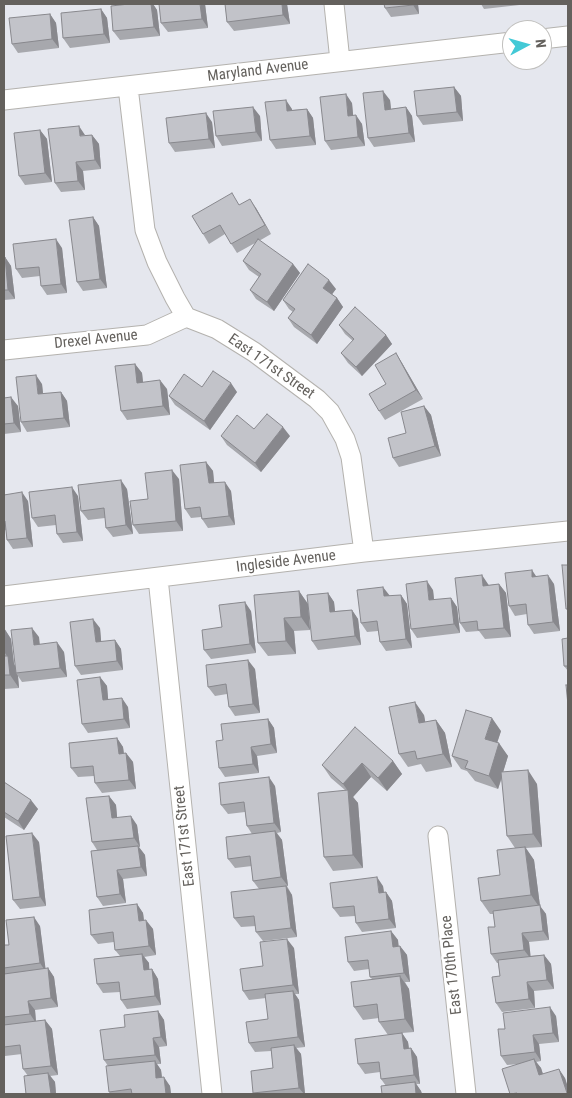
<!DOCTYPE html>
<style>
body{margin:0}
#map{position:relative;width:572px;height:1098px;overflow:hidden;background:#e5e7ee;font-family:"Roboto Condensed",sans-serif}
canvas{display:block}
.frame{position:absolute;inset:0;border:5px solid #64615d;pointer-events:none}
.north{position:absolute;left:502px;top:20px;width:50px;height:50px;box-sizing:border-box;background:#fff;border:1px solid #c1c0be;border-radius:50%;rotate:84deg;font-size:14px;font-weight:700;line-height:20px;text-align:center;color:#64615d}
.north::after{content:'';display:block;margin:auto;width:18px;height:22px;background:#43c9d6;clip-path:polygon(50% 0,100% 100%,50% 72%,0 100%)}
</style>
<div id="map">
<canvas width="572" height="1098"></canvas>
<div class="frame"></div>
<div class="north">N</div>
</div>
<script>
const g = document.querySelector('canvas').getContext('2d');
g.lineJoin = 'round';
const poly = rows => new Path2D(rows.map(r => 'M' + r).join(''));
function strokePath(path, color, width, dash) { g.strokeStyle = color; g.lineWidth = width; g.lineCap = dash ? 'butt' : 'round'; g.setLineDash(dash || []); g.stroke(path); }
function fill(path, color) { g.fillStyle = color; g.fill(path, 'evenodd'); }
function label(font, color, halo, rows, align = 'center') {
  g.font = font + ' "Roboto Condensed",sans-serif'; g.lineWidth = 4.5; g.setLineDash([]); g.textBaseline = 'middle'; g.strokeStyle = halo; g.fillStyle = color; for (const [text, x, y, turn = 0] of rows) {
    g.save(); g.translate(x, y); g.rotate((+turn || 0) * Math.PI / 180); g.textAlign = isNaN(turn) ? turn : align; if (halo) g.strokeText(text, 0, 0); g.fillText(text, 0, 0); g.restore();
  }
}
const minor = poly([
 [334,4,340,61],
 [542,39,568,36],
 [128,87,145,230,157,262,175,298,186,317,217,329,254,352,317,399,330,412,345,439,351,457,364,552],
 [4,100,512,42],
 [4,350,147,335,186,317],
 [158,578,212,1094],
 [4,596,364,552,568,531],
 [438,836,466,1094]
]);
strokePath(minor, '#b4b2ae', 21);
strokePath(minor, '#fff', 19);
fill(poly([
 [129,4,153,4,157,10,160,36,120,40,113,31],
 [205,4,208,28,168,32,161,23],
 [225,4,287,4,290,24,234,31,227,22],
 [418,4,419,14,391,17,385,8],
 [481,4,528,4,484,9],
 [101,9,107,18,110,43,70,48,63,38],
 [50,14,56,23,59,48,18,53,12,44],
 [454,87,461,96,463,121,423,125,417,116],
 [390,100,391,109,406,107,412,116,415,142,374,147,368,138],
 [352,103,353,116,362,124,365,146,331,150,325,141],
 [292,109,292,110,307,109,313,118,316,145,276,149,270,140],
 [260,116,262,141,222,146,216,136],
 [212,122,215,148,175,152,169,143],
 [40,130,47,139,52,182,25,185,19,176],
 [85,135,92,135,99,144,101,169,83,171,85,190,61,192,55,183],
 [240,205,256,208,271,234,259,241,293,264,300,273,274,311,256,299,250,290,259,277,249,270,243,261,255,243,237,253,225,234,209,244,203,234],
 [93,217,99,226,107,288,83,291,77,282],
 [62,248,67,293,47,295,41,286,40,276,22,278,16,269],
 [4,257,5,257,11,266,15,299,4,300],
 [336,289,332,294,337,298,343,307,317,344,294,327,288,318,293,312,289,309,283,300],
 [339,325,386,335,392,344,362,376,348,363,341,353,353,341,345,334],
 [396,353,402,363,423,399,385,420,379,411,386,384],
 [135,364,142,373,143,382,167,389,170,415,127,420,121,411],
 [42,384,43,394,61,392,67,401,70,427,27,432,21,422],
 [202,387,237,392,210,430,175,405,169,396],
 [4,398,18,406,21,432,4,434],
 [424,406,431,415,441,456,399,467,393,458,406,433],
 [221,436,290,436,261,472,227,445],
 [206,462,213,471,214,483,231,491,235,525,208,528,202,519,201,517,191,518,185,509],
 [179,479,183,531,139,534,133,525],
 [127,489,133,534,113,537,106,528,105,518,88,520,81,511],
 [4,495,28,501,33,547,13,549,7,540,6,530,4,531],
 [78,496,83,541,63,543,57,534,56,525,38,527,32,518],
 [536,576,554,584,560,631,534,634,528,625,527,614,515,616,509,606],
 [488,584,489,585,499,584,506,593,511,637,485,639,479,631,466,632,460,623],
 [433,590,434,600,451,598,457,607,460,633,417,638,411,629],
 [299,591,308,604,310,630,294,631,296,654,268,656,258,643],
 [328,593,334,602,335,611,352,610,358,619,361,645,318,650,312,641],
 [401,595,407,604,412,648,386,651,380,642,378,631,367,632,361,623,390,596],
 [251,611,256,653,211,659,204,650,222,627],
 [4,628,11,639,14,664,15,666,39,637,39,644,64,652,67,677,22,682,18,676,19,688,4,689],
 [100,628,101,642,115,640,121,649,123,670,81,675,75,666],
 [568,638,568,671,564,666],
 [255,669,260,713,235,716,229,707,227,694,215,696,208,687],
 [100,677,107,686,108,700,128,707,130,728,88,733,82,724],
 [424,715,425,722,436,720,445,733,452,767,426,772,421,764,408,767,399,754],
 [268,719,274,728,277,753,257,756,259,773,225,777,219,768,223,740],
 [501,731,497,743,508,756,503,772,537,784,542,847,526,848,534,860,540,906,546,914,549,940,529,942,530,956,544,955,551,964,554,989,534,991,535,1008,502,1012,496,1003,500,976,498,963,497,963,491,954,495,927,493,914,490,914,481,901,500,875,515,848,507,836,502,778,498,789,475,781,467,771,461,769,452,756],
 [117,738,123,747,124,754,126,753,133,762,136,789,102,793,95,783,94,776,78,777,71,768],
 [393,761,402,774,387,791,371,777,353,797,358,803,363,868,333,871,324,857,345,790,331,778,322,765],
 [4,782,38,809,24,830,4,817],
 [275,786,281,832,277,833,282,840,288,886,287,886,292,895,297,937,263,941,256,932,256,926,241,927,234,918,259,889,253,881,252,866,235,868,228,859,252,834,247,826,245,812,228,814,221,805],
 [109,796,116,805,117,818,137,825,140,847,139,847,145,855,147,876,123,879,126,903,103,906,97,897,97,850,92,842],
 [39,842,46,906,20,909,13,900],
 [383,886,384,892,386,892,392,901,396,928,362,932,356,923,355,916,340,917,333,908],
 [137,904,143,913,144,920,153,929,156,955,144,957,149,963,149,970,152,969,158,979,161,1005,127,1009,121,1000,120,992,103,993,97,984,120,956,115,950,114,942,98,944,91,935],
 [40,926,45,969,48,968,54,977,58,1007,35,1010,36,1021,45,1020,52,1029,58,1075,50,1076,55,1082,56,1094,23,1094,26,1094,28,1076,23,1069,22,1054,5,1056,4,1055,4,945,9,945],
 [391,931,398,940,398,946,400,946,407,955,410,982,405,982,409,989,414,1032,402,1033,408,1042,409,1048,411,1048,417,1057,420,1084,416,1084,421,1091,422,1094,382,1094,386,1086,381,1079,380,1072,365,1074,358,1064,388,1035,379,1022,379,1018,363,1020,354,1007,372,979,370,977,369,969,354,971,348,962],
 [294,948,299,994,295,994,299,1000,305,1047,296,1048,301,1054,305,1094,254,1094,253,1093,273,1068,271,1051,255,1052,249,1043,268,1019,266,998,249,1000,243,991,263,966],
 [158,1011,164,1020,167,1046,159,1047,161,1064,157,1064,161,1070,162,1077,170,1086,171,1094,111,1094,109,1092,108,1066,104,1060,125,1027],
 [556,1016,559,1042,539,1044,541,1061,536,1062,541,1068,543,1074,565,1078,568,1094,510,1094,519,1064,507,1065,501,1056,505,1029]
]), '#a7a8ad');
fill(poly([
 [151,4,153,4,157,10,160,36,154,27],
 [200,4,205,4,208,28,202,19],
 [282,4,287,4,290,24,283,15],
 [413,4,418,4,419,14,413,5],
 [101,9,107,18,110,43,104,34],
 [50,14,56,23,59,48,52,39],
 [454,87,461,96,463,121,457,112],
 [383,91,390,100,392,119,385,110],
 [346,94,352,103,354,125,348,116],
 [286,100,292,109,293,120,287,111],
 [253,107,260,116,262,141,256,132],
 [406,107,412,116,415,142,409,133],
 [307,109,313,118,316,145,310,136],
 [206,113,212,122,215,148,209,139],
 [356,115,362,124,365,146,358,137],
 [79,126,85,135,80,136],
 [40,130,47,139,52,182,45,173],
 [92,135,99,144,101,169,95,160],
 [76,162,83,171,85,190,78,181],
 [250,199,256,208,271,234,265,225],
 [93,217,99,226,107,288,100,279],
 [56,239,62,248,67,293,61,284],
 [5,257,11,266,15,299,8,290],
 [293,264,300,273,274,311,267,302],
 [329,280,336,289,330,297,323,288],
 [337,298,343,307,317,344,311,335],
 [386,335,392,344,362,376,356,367],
 [396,353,402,363,423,399,416,390],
 [135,364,142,373,144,392,137,383],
 [36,375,42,384,44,403,38,394],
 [160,380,167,389,170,415,163,406],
 [231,383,237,392,210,430,204,421],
 [61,392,67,401,70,427,64,418],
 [11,397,18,406,21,432,14,423],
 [424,406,431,415,441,456,435,446],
 [283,427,290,436,261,472,255,463],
 [206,462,213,471,215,492,209,483],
 [172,470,179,479,183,531,176,521],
 [121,480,127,489,133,534,126,525],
 [225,482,231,491,235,525,229,516],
 [72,487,78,496,83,541,77,532],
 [22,492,28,501,33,547,27,538],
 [532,570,538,579,532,577],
 [482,575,488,584,490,595,483,586],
 [548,575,554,584,560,631,553,622],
 [427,581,433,590,435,609,429,600],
 [499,584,506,593,511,637,504,628],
 [383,587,390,596,384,596],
 [299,591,308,604,310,630,301,617],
 [328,593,334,602,336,621,330,612],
 [401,595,407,604,412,648,406,639],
 [451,598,457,607,460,633,454,624],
 [245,602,251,611,256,653,250,644],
 [352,610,358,619,361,645,355,636],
 [284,618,294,631,296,654,286,641],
 [93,619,100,628,102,651,96,642],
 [4,628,11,639,14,664,17,669,16,673,18,676,19,688,10,675,8,657,4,652],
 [32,628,39,637,41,654,34,645],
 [115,640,121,649,123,670,117,661],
 [57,642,64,652,67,677,60,668],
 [248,660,255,669,260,713,253,704],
 [100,677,107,686,109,709,103,700],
 [122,698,128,707,130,728,124,719],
 [415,702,424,715,428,736,419,723],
 [492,718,501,731,494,752,485,739],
 [268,719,274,728,277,753,271,744],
 [436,720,445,733,452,767,443,754],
 [117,738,123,747,125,763,119,754],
 [499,743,508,756,498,789,489,776],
 [251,747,257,756,259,773,253,764],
 [126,753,133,762,136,789,129,780],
 [393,761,402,774,387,791,378,778],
 [362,763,371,777,353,797,358,803,363,868,353,855,348,791,343,784],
 [528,770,537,784,542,847,533,834],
 [269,777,275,786,281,832,274,823],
 [109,796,116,805,118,827,112,818],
 [31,800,38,809,24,830,18,821],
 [131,816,137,825,140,847,134,838],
 [275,831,282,840,288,886,281,877],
 [32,833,39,842,46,906,40,897],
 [138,846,145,855,147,876,141,867],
 [525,847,534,860,540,906,546,914,549,940,543,931,540,908,531,895],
 [117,870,123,879,126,903,120,894],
 [377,877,383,886,385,902,379,893],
 [286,886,292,895,297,937,291,928],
 [386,892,392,901,396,928,389,919],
 [137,904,143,913,145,930,139,921],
 [34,917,40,926,46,972,40,963],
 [146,920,153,929,156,955,149,946],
 [391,931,398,940,400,956,393,947],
 [522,933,529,942,531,959,524,950],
 [287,939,294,948,299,994,293,985],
 [400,946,407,955,410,982,404,973],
 [142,954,149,963,150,979,144,970],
 [544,955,551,964,554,989,547,980],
 [48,968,54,977,58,1007,51,998],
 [152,969,158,979,161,1005,155,996],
 [400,976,409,989,414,1032,405,1019],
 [527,982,534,991,535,1008,529,999],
 [293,991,299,1000,305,1047,298,1037],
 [28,1001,35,1010,36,1023,30,1014],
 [550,1007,556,1016,559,1042,553,1033],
 [158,1011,164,1020,167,1046,161,1037],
 [45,1020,52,1029,58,1075,51,1066],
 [402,1033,408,1042,410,1058,404,1049],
 [533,1035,539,1044,541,1061,535,1052],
 [153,1038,159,1047,161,1064,155,1055],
 [294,1045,301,1054,305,1094,304,1094,299,1088],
 [411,1048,417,1057,420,1084,414,1075],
 [534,1059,541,1068,546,1084,539,1075],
 [155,1061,161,1070,163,1087,156,1078],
 [559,1069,565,1078,568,1087,568,1094,567,1093],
 [48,1073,55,1082,56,1094,51,1094],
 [164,1077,170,1086,171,1094,166,1094],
 [415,1082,421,1091,422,1094,416,1094]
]), '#88888d');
const building = poly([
 [129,4,151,4,154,27,113,31,111,6,129,4],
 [159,4,200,4,202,19,161,23,159,4],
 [225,4,282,4,283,15,227,22,225,4],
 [384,4,413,4,413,5,385,8,384,4],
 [101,9,104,34,63,38,61,13,101,9],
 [50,14,52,39,12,44,9,18,50,14],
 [454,87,457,112,417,116,414,91,454,87],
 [383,91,385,110,406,107,409,133,368,138,363,93,383,91],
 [346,94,348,116,356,115,358,137,325,141,320,97,346,94],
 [286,100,287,111,307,109,310,136,270,140,265,102,286,100],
 [253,107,256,132,216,136,213,111,253,107],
 [206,113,209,139,169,143,166,118,206,113],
 [79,126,80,136,92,135,95,160,76,162,78,181,55,183,48,129,79,126],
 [40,130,45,173,19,176,14,133,40,130],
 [232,193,239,205,250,199,265,225,231,244,220,225,203,234,192,216,232,193],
 [93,217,100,279,77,282,69,220,93,217],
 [56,239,61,284,41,286,39,267,16,269,13,244,56,239],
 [258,239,293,264,267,302,250,290,261,274,243,261,258,239],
 [4,257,5,257,8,290,4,290,4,257],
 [308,264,329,280,323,288,337,298,311,335,288,318,295,309,283,300,308,264],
 [355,307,386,335,356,367,341,353,354,339,339,325,355,307],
 [396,353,416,390,379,411,369,394,386,384,375,365,396,353],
 [135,364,137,383,160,380,163,406,121,411,115,366,135,364],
 [213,371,231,383,204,421,169,396,184,374,202,387,213,371],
 [36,375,38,394,61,392,64,418,21,422,16,377,36,375],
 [11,397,14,423,4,424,4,398,11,397],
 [424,406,435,446,393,458,388,438,406,433,401,412,424,406],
 [267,414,283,427,255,463,221,436,237,415,254,429,267,414],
 [206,462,209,483,225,482,229,516,202,519,200,507,185,509,180,465,206,462],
 [172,470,176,521,133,525,130,501,148,499,145,473,172,470],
 [121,480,126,525,106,528,104,508,81,511,78,485,121,480],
 [72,487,77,532,57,534,55,515,32,518,29,492,72,487],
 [22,492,27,538,7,540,5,521,4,521,4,495,22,492],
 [562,565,568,565,568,609,566,609,562,565],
 [532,570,532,577,548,575,553,622,528,625,526,604,509,606,505,573,532,570],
 [482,575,483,586,499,584,504,628,478,630,477,621,460,623,455,578,482,575],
 [427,581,429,600,451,598,454,624,411,629,406,584,427,581],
 [383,587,384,596,401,595,406,639,380,642,377,621,361,623,357,590,383,587],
 [299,591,301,617,284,618,286,641,258,643,254,595,299,591],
 [328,593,330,612,352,610,355,636,312,641,307,595,328,593],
 [245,602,250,644,204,650,202,630,222,627,219,605,245,602],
 [93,619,96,642,115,640,117,661,75,666,70,622,93,619],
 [32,628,34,645,57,642,60,668,16,673,11,630,32,628],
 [568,638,568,666,564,666,562,639,568,638],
 [4,656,8,656,10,675,4,675,4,656],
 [248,660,253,704,229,707,226,684,208,687,206,665,248,660],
 [100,677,103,700,122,698,124,719,82,724,77,680,100,677],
 [566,685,568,685,568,705,566,685],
 [415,702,419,723,436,720,443,754,417,759,415,751,399,754,389,707,415,702],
 [466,710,492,718,485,739,499,743,489,776,465,768,468,761,452,756,466,710],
 [268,719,271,744,251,747,253,764,219,768,216,741,223,740,221,724,268,719],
 [355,727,393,761,378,778,362,763,343,784,322,765,355,727],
 [117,738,119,754,126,753,129,780,95,783,93,766,71,768,69,743,117,738],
 [528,770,533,834,507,836,501,772,528,770],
 [269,777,274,823,247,826,244,802,221,805,219,783,269,777],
 [4,782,31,800,18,821,4,812,4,782],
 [348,790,353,855,324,857,318,793,348,790],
 [109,796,112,818,131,816,134,838,92,842,86,798,109,796],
 [275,831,281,877,253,881,250,856,228,859,226,837,275,831],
 [32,833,40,897,13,900,6,836,32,833],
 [138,846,141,867,117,870,120,894,97,897,91,851,138,846],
 [525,847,531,895,481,901,478,878,500,875,497,850,525,847],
 [377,877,379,893,386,892,389,919,356,923,354,906,333,908,330,883,377,877],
 [286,886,291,928,256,932,254,916,234,918,231,892,286,886],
 [137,904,139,921,146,920,149,946,115,950,113,932,91,935,89,910,137,904],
 [540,905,543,931,522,933,524,950,491,954,488,927,495,927,493,911,540,905],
 [34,917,40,963,4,968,4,945,9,945,6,920,34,917],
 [391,931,393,947,400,946,404,973,370,977,368,960,348,962,345,937,391,931],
 [287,939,293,985,243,991,240,969,263,966,260,942,287,939],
 [142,954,144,970,152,969,155,996,121,1000,119,982,97,984,94,959,142,954],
 [544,955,547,980,527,982,529,999,496,1003,492,977,500,976,498,960,544,955],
 [48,968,51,998,28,1001,30,1014,4,1017,4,974,48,968],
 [400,976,405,1019,379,1022,377,1004,354,1007,351,982,400,976],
 [293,991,298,1037,249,1043,246,1022,268,1019,265,994,293,991],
 [550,1007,553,1033,533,1035,535,1052,501,1056,498,1029,505,1029,503,1013,550,1007],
 [158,1011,161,1037,153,1038,155,1055,104,1060,100,1030,125,1027,124,1015,158,1011],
 [45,1020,51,1066,23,1069,20,1045,4,1047,4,1025,45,1020],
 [402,1033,404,1049,411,1048,414,1075,381,1079,379,1062,358,1064,355,1039,402,1033],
 [294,1045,299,1088,253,1093,251,1071,273,1068,271,1048,294,1045],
 [534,1059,539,1075,559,1069,567,1093,564,1094,518,1094,517,1093,510,1094,502,1069,534,1059],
 [155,1061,156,1078,164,1077,166,1094,132,1094,131,1089,109,1092,106,1066,155,1061],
 [48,1073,51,1094,23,1094,26,1094,24,1076,48,1073],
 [415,1082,416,1094,382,1094,381,1086,415,1082]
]);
fill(building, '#c2c3c9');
strokePath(building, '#88888d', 1);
label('15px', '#64615d', '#fff', [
 ["Maryland Avenue",258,71,-7],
 ["Drexel Avenue",96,340,-6],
 ["East 171st Street",271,367,35],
 ["Ingleside Avenue",286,562,-7],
 ["East 171st Street",185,836,-96],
 ["East 170th Place",452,965,-96]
]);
</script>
